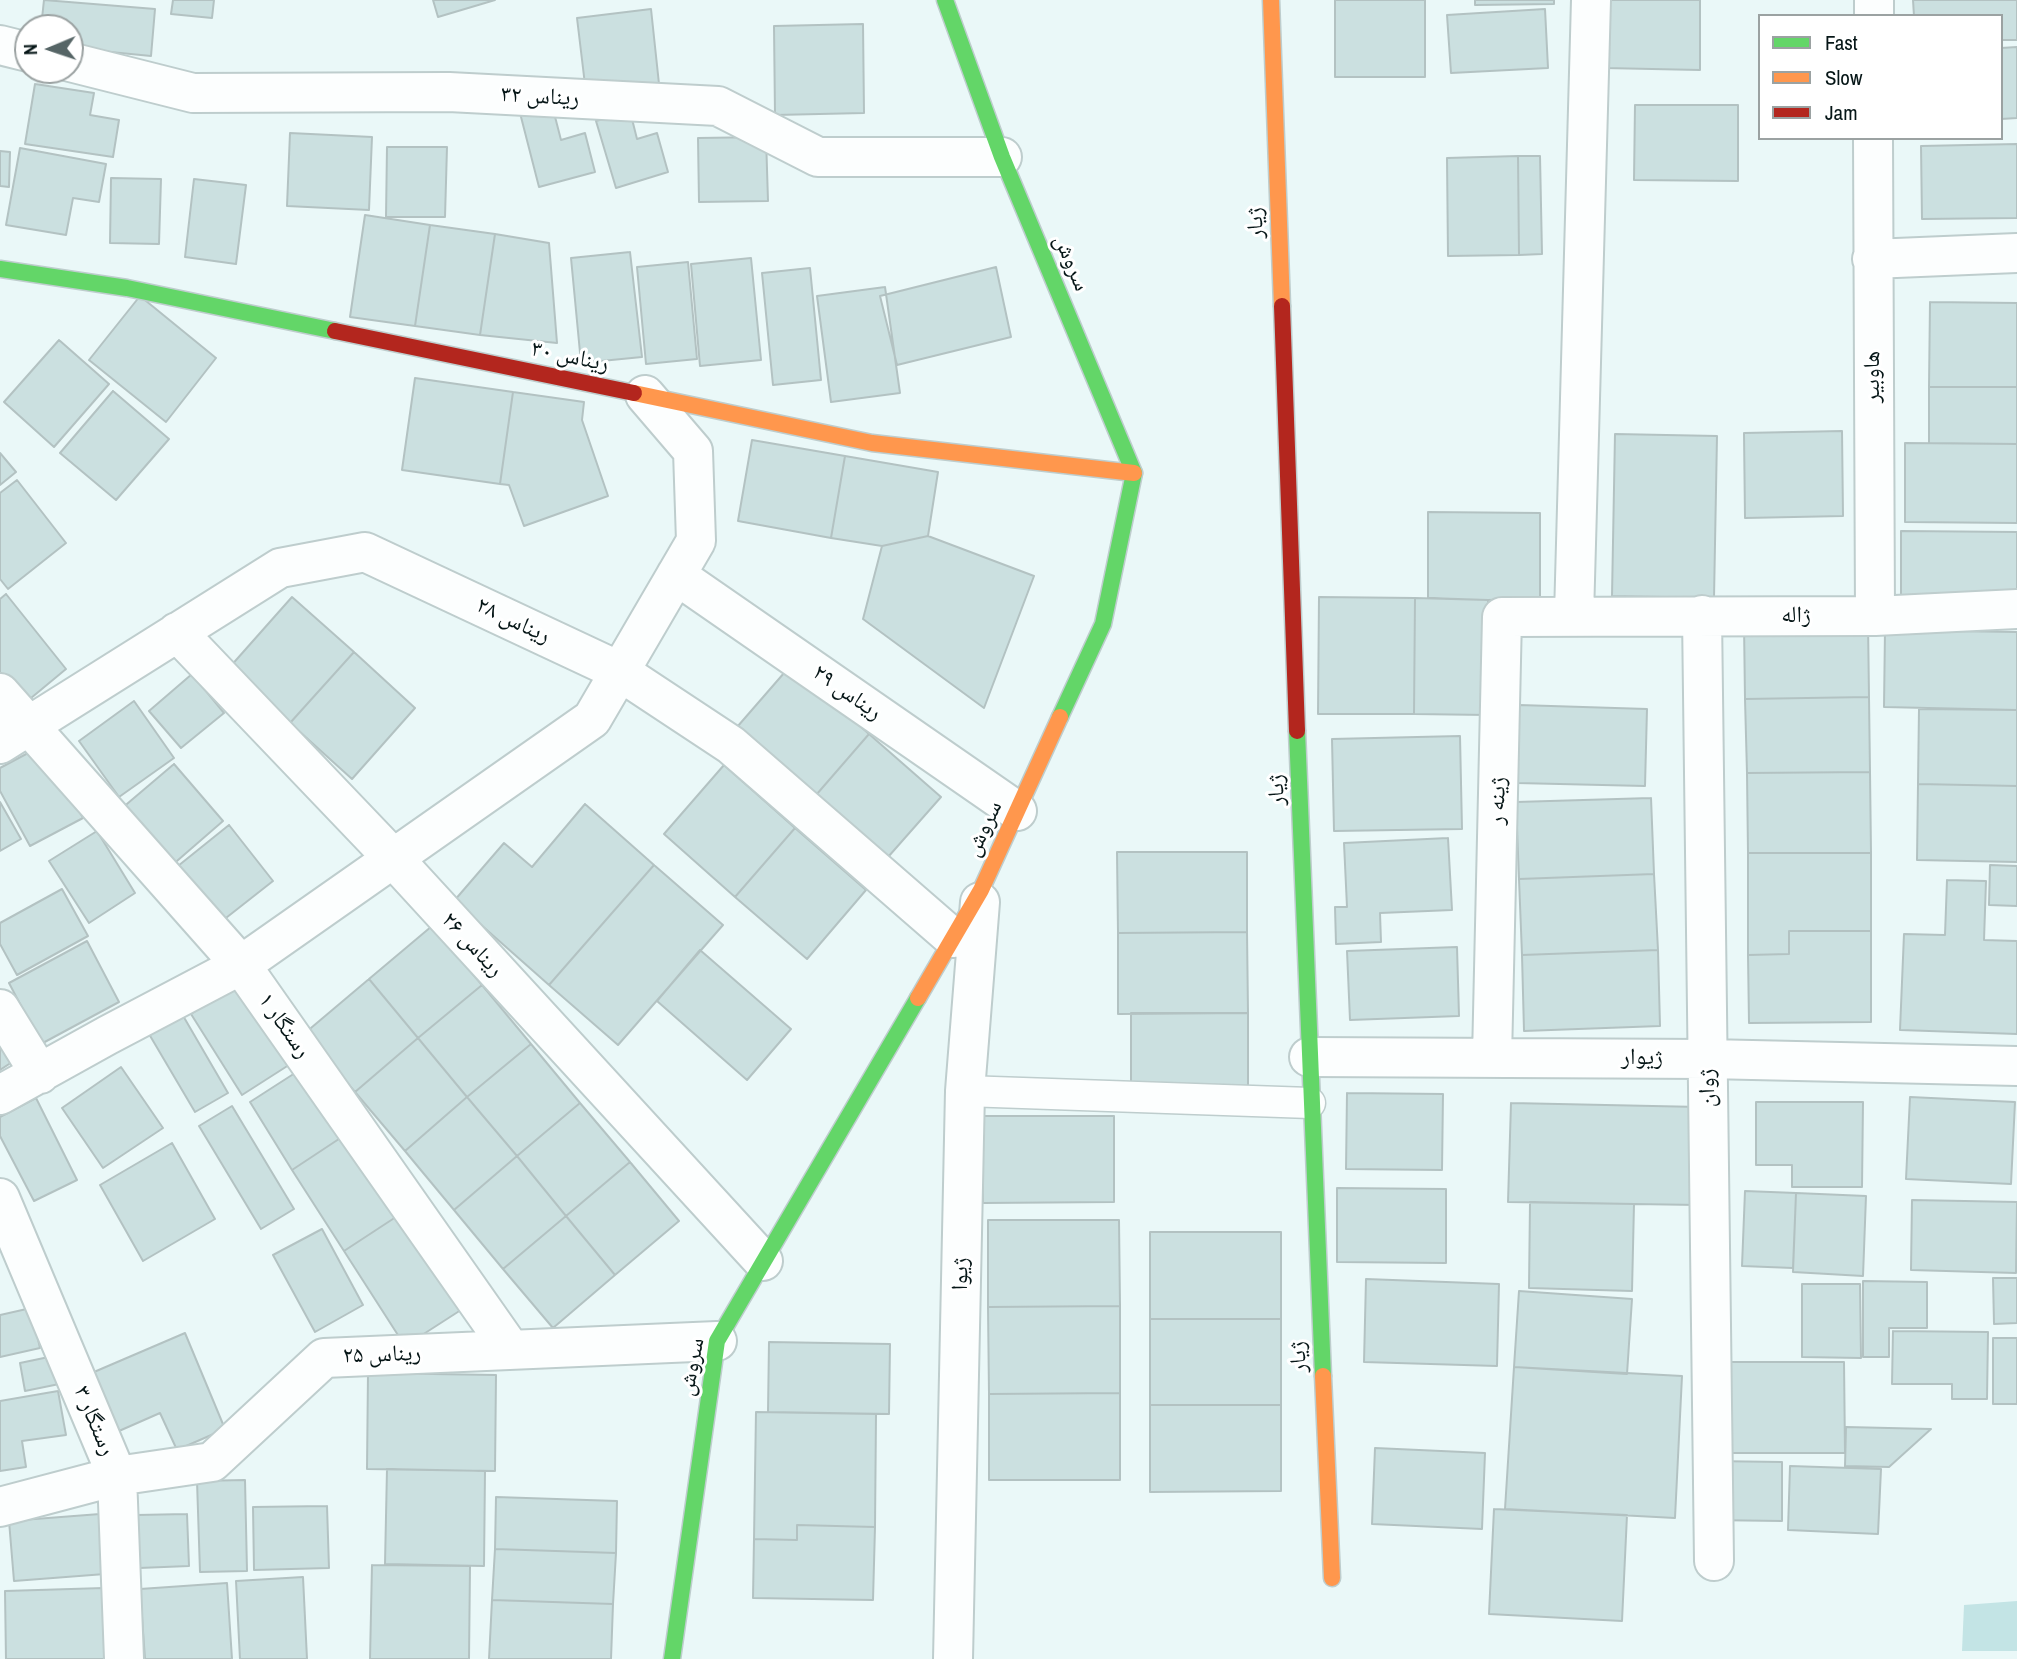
<!DOCTYPE html>
<meta charset="utf-8">
<style>
body{margin:0}
#map{position:relative;width:2017px;height:1659px;overflow:hidden;background:#eaf8f8;font-family:"Archivo Narrow",sans-serif}
canvas{display:block}
.legend{position:absolute;left:1758px;top:14px;width:245px;height:126px;box-sizing:border-box;background:#fff;border:2px solid #9ba2a2;margin:0;padding:9px 12px;list-style:none;font-size:21px;color:#061617}
.legend li{display:flex;align-items:center;gap:14px;height:35px}
.legend b{width:35px;border:2px solid #9ba2a2}
.north{position:absolute;left:14px;top:14px;width:70px;height:70px;box-sizing:border-box;background:#fff;border:2px solid #9ba2a2;border-radius:50%;rotate:268deg;font-size:19px;font-weight:700;line-height:28px;text-align:center;color:#061617}
.north::after{content:'';display:block;margin:auto;width:24px;height:32px;background:#566566;clip-path:polygon(50% 0,100% 100%,50% 72%,0 100%)}
</style>
<div id="map">
<canvas width="2017" height="1659"></canvas>
<ul class="legend">
<li><b style="height:9px;background:#63d668"></b>Fast</li>
<li><b style="height:9px;background:#ff974d"></b>Slow</li>
<li><b style="height:9px;background:#b3261e"></b>Jam</li>
</ul>
<div class="north">N</div>
</div>
<script>
const g = document.querySelector('canvas').getContext('2d');
g.lineJoin = 'round';
function fill(path, color) { g.fillStyle = color; g.fill(path, 'evenodd'); }
const poly = rows => new Path2D(rows.map(r => 'M' + r).join(''));
function strokePath(path, color, width, dash) { g.strokeStyle = color; g.lineWidth = width; g.lineCap = dash ? 'butt' : 'round'; g.setLineDash(dash || []); g.stroke(path); }
function label(font, color, halo, rows, align = 'center') {
  g.font = font + ' "Archivo Narrow","Noto Naskh Arabic",sans-serif'; g.lineWidth = 6; g.setLineDash([]); g.textBaseline = 'middle'; g.strokeStyle = halo; g.fillStyle = color; for (const [text, x, y, turn = 0] of rows) {
    g.save(); g.translate(x, y); g.rotate((+turn || 0) * Math.PI / 180); g.textAlign = isNaN(turn) ? turn : align; if (halo) g.strokeText(text, 0, 0); g.fillText(text, 0, 0); g.restore();
  }
}
fill(poly([
 [2017,1601,2017,1651,1962,1651,1964,1605]
]), '#c3e4e5');
const building = poly([
 [44,0,155,9,151,56,70,48,70,28,41,28,44,0],
 [173,0,214,0,212,18,171,14,173,0],
 [433,0,495,0,438,17,433,0],
 [1335,0,1425,0,1425,77,1335,77,1335,0],
 [1475,0,1554,0,1554,4,1475,5,1475,0],
 [1605,0,1700,0,1700,70,1604,68,1605,0],
 [1913,0,2017,0,2017,40,2001,40,2001,16,1914,16,1913,0],
 [651,9,659,84,586,93,577,18,651,9],
 [1545,9,1548,68,1451,73,1447,15,1545,9],
 [863,24,864,113,775,115,774,26,863,24],
 [2017,47,2017,118,2001,119,2001,48,2017,47],
 [35,84,94,93,90,115,119,120,113,157,25,144,35,84],
 [552,105,561,140,585,133,595,172,539,187,520,113,552,105],
 [1635,105,1738,105,1738,181,1634,180,1635,105],
 [630,111,637,139,657,133,668,172,616,188,596,121,630,111],
 [290,133,372,137,369,210,287,206,290,133],
 [766,137,768,201,699,202,698,138,766,137],
 [2017,144,2017,218,1922,219,1921,146,2017,144],
 [387,147,447,147,445,217,386,217,387,147],
 [20,148,106,164,99,202,73,198,66,235,6,225,20,148],
 [0,151,10,152,9,187,0,186,0,151],
 [1518,156,1540,156,1542,254,1519,255,1518,156],
 [1518,156,1519,255,1448,256,1447,158,1518,156],
 [111,178,161,179,159,244,110,243,111,178],
 [194,179,246,185,236,264,185,257,194,179],
 [365,215,430,225,415,326,350,317,365,215],
 [430,225,495,234,480,335,415,326,430,225],
 [495,234,549,243,557,343,480,335,495,234],
 [630,252,642,357,581,363,571,258,630,252],
 [751,258,761,360,700,366,691,264,751,258],
 [688,262,697,359,646,364,637,267,688,262],
 [996,267,1011,337,897,365,880,296,996,267],
 [810,268,821,380,773,385,762,273,810,268],
 [885,287,900,393,831,402,817,296,885,287],
 [140,296,216,358,166,422,89,360,140,296],
 [1930,302,2017,303,2017,387,1929,387,1930,302],
 [59,340,109,384,54,447,4,402,59,340],
 [415,378,513,392,500,484,402,470,415,378],
 [1929,387,2017,387,2017,444,1929,443,1929,387],
 [113,391,169,439,116,500,60,453,113,391],
 [513,392,584,402,582,420,608,496,524,526,509,485,500,484,513,392],
 [1842,431,1843,516,1745,518,1744,433,1842,431],
 [1615,434,1717,436,1714,598,1612,596,1615,434],
 [752,440,845,456,831,538,738,521,752,440],
 [1905,443,2017,444,2017,523,1905,522,1905,443],
 [0,453,16,472,0,485,0,453],
 [845,456,938,472,928,536,882,546,831,538,845,456],
 [17,480,66,543,8,589,0,579,0,493,17,480],
 [1428,512,1540,513,1540,598,1488,600,1428,598,1428,512],
 [1901,531,2017,532,2017,604,1901,604,1901,531],
 [928,536,1034,576,984,708,863,619,882,546,928,536],
 [6,594,66,669,25,703,0,672,0,599,6,594],
 [292,597,354,652,290,723,229,668,292,597],
 [1319,597,1415,598,1414,714,1318,714,1319,597],
 [1415,598,1488,600,1488,715,1414,714,1415,598],
 [1868,622,1869,697,1745,699,1744,624,1868,622],
 [1885,630,2017,632,2017,710,1884,707,1885,630],
 [354,652,415,708,352,779,290,723,354,652],
 [791,665,869,734,810,802,731,734,791,665],
 [192,674,224,713,181,748,149,711,192,674],
 [1869,697,1870,772,1747,773,1745,699,1869,697],
 [134,701,174,758,119,797,79,741,134,701],
 [1519,705,1647,709,1645,786,1517,783,1519,705],
 [1919,709,2017,710,2017,786,1918,784,1919,709],
 [869,734,941,797,881,865,810,802,869,734],
 [1460,736,1462,829,1334,831,1332,739,1460,736],
 [43,745,83,818,30,846,0,791,0,768,43,745],
 [174,764,223,821,170,867,121,809,174,764],
 [724,765,795,828,735,897,664,834,724,765],
 [1870,772,1871,853,1748,853,1747,773,1870,772],
 [1918,784,2017,786,2017,862,1917,860,1918,784],
 [1651,798,1654,874,1519,879,1516,802,1651,798],
 [0,802,21,839,0,851,0,802],
 [585,804,654,865,549,985,454,901,504,843,532,867,585,804],
 [229,825,273,881,217,925,173,870,229,825],
 [795,828,866,890,807,959,735,897,795,828],
 [97,831,135,893,89,923,49,861,97,831],
 [1448,838,1452,910,1380,913,1381,942,1336,944,1335,907,1347,907,1344,843,1448,838],
 [1117,852,1247,852,1247,932,1118,933,1117,852],
 [1748,853,1871,853,1871,931,1789,931,1789,954,1748,955,1748,853],
 [654,865,723,925,618,1045,549,985,654,865],
 [1990,865,2017,866,2017,906,1989,905,1990,865],
 [1654,874,1658,950,1522,955,1519,879,1654,874],
 [1947,880,1986,881,1984,940,2017,941,2017,1034,1900,1030,1904,934,1945,935,1947,880],
 [62,889,88,936,17,975,0,944,0,923,62,889],
 [432,926,482,985,418,1038,369,979,432,926],
 [1789,931,1871,931,1871,1022,1749,1023,1748,955,1789,954,1789,931],
 [1247,932,1248,1013,1118,1014,1118,933,1247,932],
 [87,941,119,1002,41,1044,9,983,87,941],
 [1457,947,1459,1016,1350,1020,1347,951,1457,947],
 [700,950,791,1029,747,1080,657,1001,700,950],
 [1658,950,1660,1026,1524,1031,1522,955,1658,950],
 [369,979,418,1038,355,1092,305,1033,369,979],
 [241,982,292,1063,242,1095,191,1014,241,982],
 [482,985,531,1044,467,1097,418,1038,482,985],
 [1131,1013,1248,1013,1248,1094,1131,1094,1131,1013],
 [182,1014,228,1093,195,1112,149,1034,182,1014],
 [0,1019,23,1055,0,1070,0,1019],
 [418,1038,467,1097,405,1151,355,1092,418,1038],
 [531,1044,580,1103,517,1156,467,1097,531,1044],
 [309,1064,351,1131,292,1170,250,1102,309,1064],
 [121,1067,163,1128,103,1168,62,1108,121,1067],
 [1347,1093,1443,1094,1442,1170,1346,1169,1347,1093],
 [467,1097,517,1156,454,1210,405,1151,467,1097],
 [1910,1097,2015,1102,2011,1184,1906,1179,1910,1097],
 [36,1098,77,1180,34,1201,0,1136,0,1117,36,1098],
 [1756,1102,1863,1102,1862,1187,1792,1187,1792,1165,1756,1165,1756,1102],
 [580,1103,630,1162,566,1216,517,1156,580,1103],
 [1511,1103,1700,1107,1698,1205,1508,1202,1511,1103],
 [232,1106,294,1209,261,1229,199,1126,232,1106],
 [982,1116,1114,1116,1114,1202,983,1203,982,1116],
 [351,1131,402,1213,344,1251,292,1170,351,1131],
 [172,1143,215,1219,143,1261,100,1185,172,1143],
 [517,1156,566,1216,503,1269,454,1210,517,1156],
 [630,1162,679,1221,615,1275,566,1216,630,1162],
 [1337,1188,1446,1189,1446,1263,1337,1262,1337,1188],
 [1745,1191,1796,1193,1793,1268,1742,1266,1745,1191],
 [1796,1193,1866,1196,1863,1276,1793,1272,1796,1193],
 [1912,1200,2017,1202,2016,1273,1911,1270,1912,1200],
 [1530,1202,1634,1204,1632,1291,1529,1288,1530,1202],
 [402,1213,464,1308,405,1346,344,1251,402,1213],
 [566,1216,615,1275,553,1328,503,1269,566,1216],
 [988,1220,1119,1220,1120,1306,988,1307,988,1220],
 [322,1229,363,1305,315,1332,273,1255,322,1229],
 [1150,1232,1281,1232,1281,1319,1150,1319,1150,1232],
 [1993,1278,2017,1278,2017,1323,1994,1324,1993,1278],
 [1366,1279,1499,1284,1497,1366,1364,1362,1366,1279],
 [1863,1281,1927,1282,1927,1328,1889,1328,1889,1357,1863,1357,1863,1281],
 [1802,1284,1860,1284,1861,1358,1802,1357,1802,1284],
 [1519,1291,1632,1299,1627,1374,1514,1367,1519,1291],
 [1120,1306,1120,1393,989,1394,988,1307,1120,1306],
 [31,1308,40,1348,0,1357,0,1315,31,1308],
 [1150,1319,1281,1319,1281,1405,1150,1405,1150,1319],
 [1893,1331,1988,1332,1987,1399,1952,1399,1952,1384,1892,1384,1893,1331],
 [185,1333,225,1429,177,1450,160,1413,119,1431,94,1372,185,1333],
 [1993,1338,2017,1338,2017,1404,1993,1404,1993,1338],
 [769,1342,890,1344,889,1414,768,1412,769,1342],
 [63,1354,69,1382,25,1391,20,1363,63,1354],
 [1711,1362,1844,1362,1845,1453,1711,1453,1711,1362],
 [1514,1367,1682,1376,1675,1518,1505,1509,1514,1367],
 [368,1373,496,1375,495,1471,367,1469,368,1373],
 [58,1391,66,1435,22,1441,26,1467,0,1471,0,1401,58,1391],
 [1120,1393,1120,1480,989,1480,989,1394,1120,1393],
 [1150,1405,1281,1405,1281,1491,1150,1492,1150,1405],
 [756,1412,876,1414,875,1527,797,1525,797,1540,754,1539,756,1412],
 [1846,1427,1931,1429,1889,1467,1845,1466,1846,1427],
 [1375,1448,1485,1453,1482,1529,1372,1524,1375,1448],
 [1710,1461,1782,1462,1782,1521,1709,1520,1710,1461],
 [1790,1466,1881,1469,1878,1534,1788,1530,1790,1466],
 [387,1469,485,1471,484,1566,385,1564,387,1469],
 [245,1480,247,1571,200,1572,197,1481,245,1480],
 [496,1497,617,1501,616,1553,495,1549,496,1497],
 [327,1506,329,1568,254,1570,253,1507,327,1506],
 [1494,1509,1627,1515,1622,1621,1489,1614,1494,1509],
 [100,1514,105,1574,14,1581,9,1521,100,1514],
 [187,1514,189,1566,139,1568,137,1515,187,1514],
 [797,1525,875,1527,873,1600,753,1598,754,1539,797,1540,797,1525],
 [495,1549,616,1553,613,1604,492,1600,495,1549],
 [372,1565,470,1566,469,1659,370,1659,372,1565],
 [303,1577,307,1659,240,1659,236,1581,303,1577],
 [227,1583,232,1659,145,1659,140,1589,227,1583],
 [104,1588,105,1659,6,1659,5,1591,104,1588],
 [492,1600,613,1604,611,1659,489,1659,492,1600]
]);
fill(building, '#cbe0e0');
strokePath(building, '#b3c2c2', 2);
const lane = poly([
 [965,1091,1310,1103]
]);
const street = poly([
 [1874,16,1874,0],
 [0,45,28,52],
 [70,62,193,93,449,92,718,106,818,157,1002,157],
 [1873,138,1875,616],
 [1872,259,2017,253],
 [676,575,1017,811],
 [1702,615,1714,1561],
 [1574,616,1591,0],
 [177,632,393,858,763,1261],
 [0,693,241,965,511,1350],
 [0,744,280,568,365,552,619,671,731,745,953,938],
 [0,1009,40,1074],
 [1309,1057,1708,1059,2017,1066],
 [1492,1058,1502,617,1875,616,2017,609],
 [0,1095,108,1035,241,965,592,719,696,541,693,451,645,395],
 [0,1198,117,1476,124,1659],
 [0,1507,117,1476,212,1462,324,1358,717,1341],
 [953,1659,965,1091,980,902]
]);
const fast = poly([
 [945,0,1002,157,1134,473,1103,624,1060,717],
 [0,269,127,288,335,331],
 [1297,731,1323,1376],
 [672,1659,717,1341,918,998]
]);
const slow = poly([
 [1271,0,1282,306],
 [634,393,872,443,1134,473],
 [918,998,981,890,1060,717],
 [1323,1376,1332,1578]
]);
const jam = poly([
 [1282,306,1297,731],
 [335,331,634,393]
]);
strokePath(lane, '#becdcd', 33);
strokePath(street, '#becdcd', 42);
strokePath(fast, '#becdcd', 19);
strokePath(slow, '#becdcd', 19);
strokePath(jam, '#becdcd', 19);
strokePath(lane, '#fcfefe', 30);
strokePath(street, '#fcfefe', 38);
strokePath(fast, '#63d668', 16);
strokePath(slow, '#ff974d', 16);
strokePath(jam, '#b3261e', 16);
label('23px', '#061617', '#fff', [
 ["ریناس ۳۲",540,97,3],
 ["ژیار",1256,223,-92],
 ["سروش",1071,263,67],
 ["ریناس ۳۰",570,357,12],
 ["هاوبیر",1873,377,-90],
 ["ژاله",1796,616],
 ["ریناس ۲۸",513,621,25],
 ["ریناس ۲۹",847,693,35],
 ["ژیار",1277,790,-92],
 ["ژینه ر",1498,801,-88],
 ["سروش",984,829,-65],
 ["ریناس ۲۶",472,945,47],
 ["رستگار ۱",284,1026,55],
 ["ژیوار",1642,1058],
 ["ژوان",1708,1088,-91],
 ["ژیوا",961,1274,-89],
 ["ریناس ۲۵",382,1355,-2],
 ["ژیار",1299,1357,-93],
 ["سروش",692,1367,-79],
 ["رستگار ۳",94,1421,67]
]);
</script>
